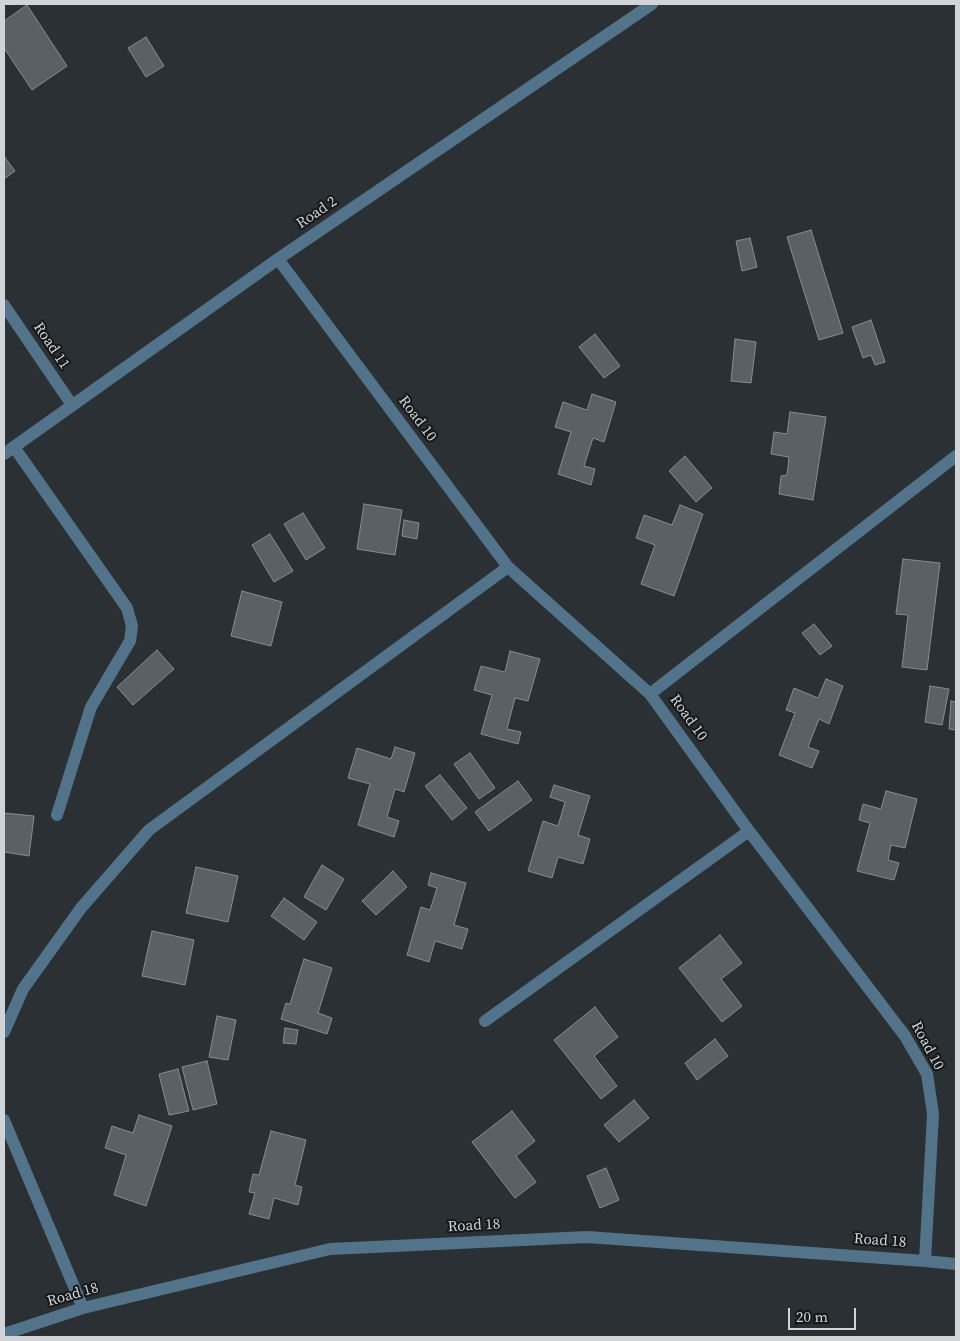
<!DOCTYPE html>
<style>
body{margin:0}
#map{position:relative;width:960px;height:1341px;overflow:hidden;background:#2a3034;font-family:"Source Serif 4",serif}
canvas{display:block}
.frame{position:absolute;inset:0;border:5px solid #d0d4d7;pointer-events:none}
.scale{position:absolute;left:788px;top:1308px;width:68px;height:22px;box-sizing:border-box;border:2px solid #d0d4d7;border-top:0;padding-left:6px;font-size:15px;line-height:18px;white-space:nowrap;color:#d0d4d7;-webkit-text-stroke:4px #151719;paint-order:stroke}
</style>
<div id="map">
<canvas width="960" height="1341"></canvas>
<div class="frame"></div>
<div class="scale">20 m</div>
</div>
<script>
const g = document.querySelector('canvas').getContext('2d');
g.lineJoin = 'round';
function fill(path, color) { g.fillStyle = color; g.fill(path, 'evenodd'); }
const poly = rows => new Path2D(rows.map(r => 'M' + r).join(''));
function strokePath(path, color, width, dash) { g.strokeStyle = color; g.lineWidth = width; g.lineCap = dash ? 'butt' : 'round'; g.setLineDash(dash || []); g.stroke(path); }
function label(font, color, halo, rows, align = 'center') {
  g.font = font + ' "Source Serif 4",serif'; g.lineWidth = 4; g.setLineDash([]); g.textBaseline = 'middle'; g.strokeStyle = halo; g.fillStyle = color; for (const [text, x, y, turn = 0] of rows) {
    g.save(); g.translate(x, y); g.rotate((+turn || 0) * Math.PI / 180); g.textAlign = isNaN(turn) ? turn : align; if (halo) g.strokeText(text, 0, 0); g.fillText(text, 0, 0); g.restore();
  }
}
const building = poly([
 [27,5,67,66,32,90,4,48,4,21,27,5],
 [146,37,164,66,146,77,128,48,146,37],
 [4,156,15,171,4,179,4,156],
 [811,230,843,333,819,340,787,237,811,230],
 [750,238,757,267,742,271,736,241,750,238],
 [871,320,885,362,875,365,871,355,863,358,852,327,871,320],
 [595,334,620,366,604,378,579,347,595,334],
 [735,339,756,342,751,383,731,381,735,339],
 [592,394,616,402,604,442,593,438,584,466,595,469,591,485,558,474,571,432,555,427,563,402,587,410,592,394],
 [790,412,826,417,813,500,779,494,781,476,787,475,789,457,771,454,774,432,787,434,790,412],
 [685,456,712,488,696,502,669,471,685,456],
 [364,504,402,510,395,555,357,549,364,504],
 [680,505,703,514,674,596,641,584,655,545,636,538,644,515,672,525,680,505],
 [303,513,325,548,306,560,284,524,303,513],
 [404,520,419,523,417,539,402,536,404,520],
 [270,534,293,571,274,582,252,545,270,534],
 [903,559,940,563,927,670,902,667,908,615,896,614,903,559],
 [242,591,282,602,271,646,231,636,242,591],
 [814,624,832,646,820,655,802,633,814,624],
 [157,650,174,669,133,705,117,687,157,650],
 [510,651,540,659,528,701,515,698,507,729,521,732,518,744,481,734,492,695,474,690,481,666,505,672,510,651],
 [826,679,843,686,829,724,819,719,808,747,819,751,812,768,779,755,795,713,786,710,794,688,818,698,826,679],
 [930,686,949,689,942,725,925,722,930,686],
 [951,701,956,702,956,730,949,729,951,701],
 [395,747,415,753,404,792,395,789,387,817,399,821,394,837,358,825,370,784,348,778,357,748,391,759,395,747],
 [470,753,495,788,479,799,454,764,470,753],
 [440,775,467,808,452,820,425,786,440,775],
 [518,781,532,800,489,831,475,812,518,781],
 [554,785,590,796,578,835,590,839,583,864,558,857,552,878,528,871,543,821,558,826,565,802,550,797,554,785],
 [886,791,917,799,905,848,891,845,888,860,899,863,894,880,857,871,870,823,859,820,863,804,881,809,886,791],
 [4,813,34,816,29,856,4,852,4,813],
 [322,865,344,879,326,910,304,897,322,865],
 [196,867,238,876,228,922,186,913,196,867],
 [393,871,407,887,376,915,362,901,393,871],
 [431,873,466,883,454,925,468,929,462,949,435,941,429,962,407,955,421,907,430,910,437,888,428,885,431,873],
 [284,898,317,922,304,940,271,916,284,898],
 [152,931,194,940,185,985,142,976,152,931],
 [720,935,742,963,721,979,742,1006,722,1022,679,968,720,935],
 [304,959,332,968,318,1013,332,1018,327,1034,281,1019,286,1003,290,1004,304,959],
 [595,1007,618,1037,594,1056,617,1086,601,1099,554,1040,595,1007],
 [217,1016,236,1020,228,1060,209,1057,217,1016],
 [285,1028,298,1030,296,1044,283,1043,285,1028],
 [715,1039,728,1056,697,1080,685,1063,715,1039],
 [207,1061,217,1104,193,1110,182,1067,207,1061],
 [178,1069,189,1111,169,1115,159,1074,178,1069],
 [634,1100,649,1118,619,1142,604,1125,634,1100],
 [512,1111,535,1141,516,1156,536,1182,515,1198,472,1142,512,1111],
 [139,1115,172,1126,146,1206,114,1195,126,1155,105,1148,112,1126,133,1133,139,1115],
 [271,1131,306,1140,295,1185,302,1187,298,1205,274,1198,269,1219,249,1214,255,1193,249,1192,253,1174,259,1175,271,1131],
 [606,1168,619,1200,600,1208,587,1176,606,1168]
]);
fill(building, '#5a6166');
strokePath(building, '#868d93', 1);
strokePath(poly([
 [278,259,508,567,650,694,749,831,905,1036,927,1074,933,1114,925,1261],
 [4,305,72,405],
 [14,447,127,608,132,626,130,641,91,707,57,815],
 [4,454,278,259,652,4],
 [650,694,956,456],
 [485,1021,749,831],
 [4,1032,23,989,81,908,149,830,508,567],
 [4,1120,83,1308],
 [4,1334,83,1308,330,1249,587,1237,925,1261,956,1264]
]), '#53738b', 12);
label('15px', '#d0d4d7', '#151719', [
 ["Road 2",317,213,-34],
 ["Road 11",51,346,56],
 ["Road 10",417,419,53],
 ["Road 10",688,718,54],
 ["Road 10",927,1046,62],
 ["Road 18",474,1226,-3],
 ["Road 18",880,1241,4],
 ["Road 18",73,1295,-16]
]);
</script>
